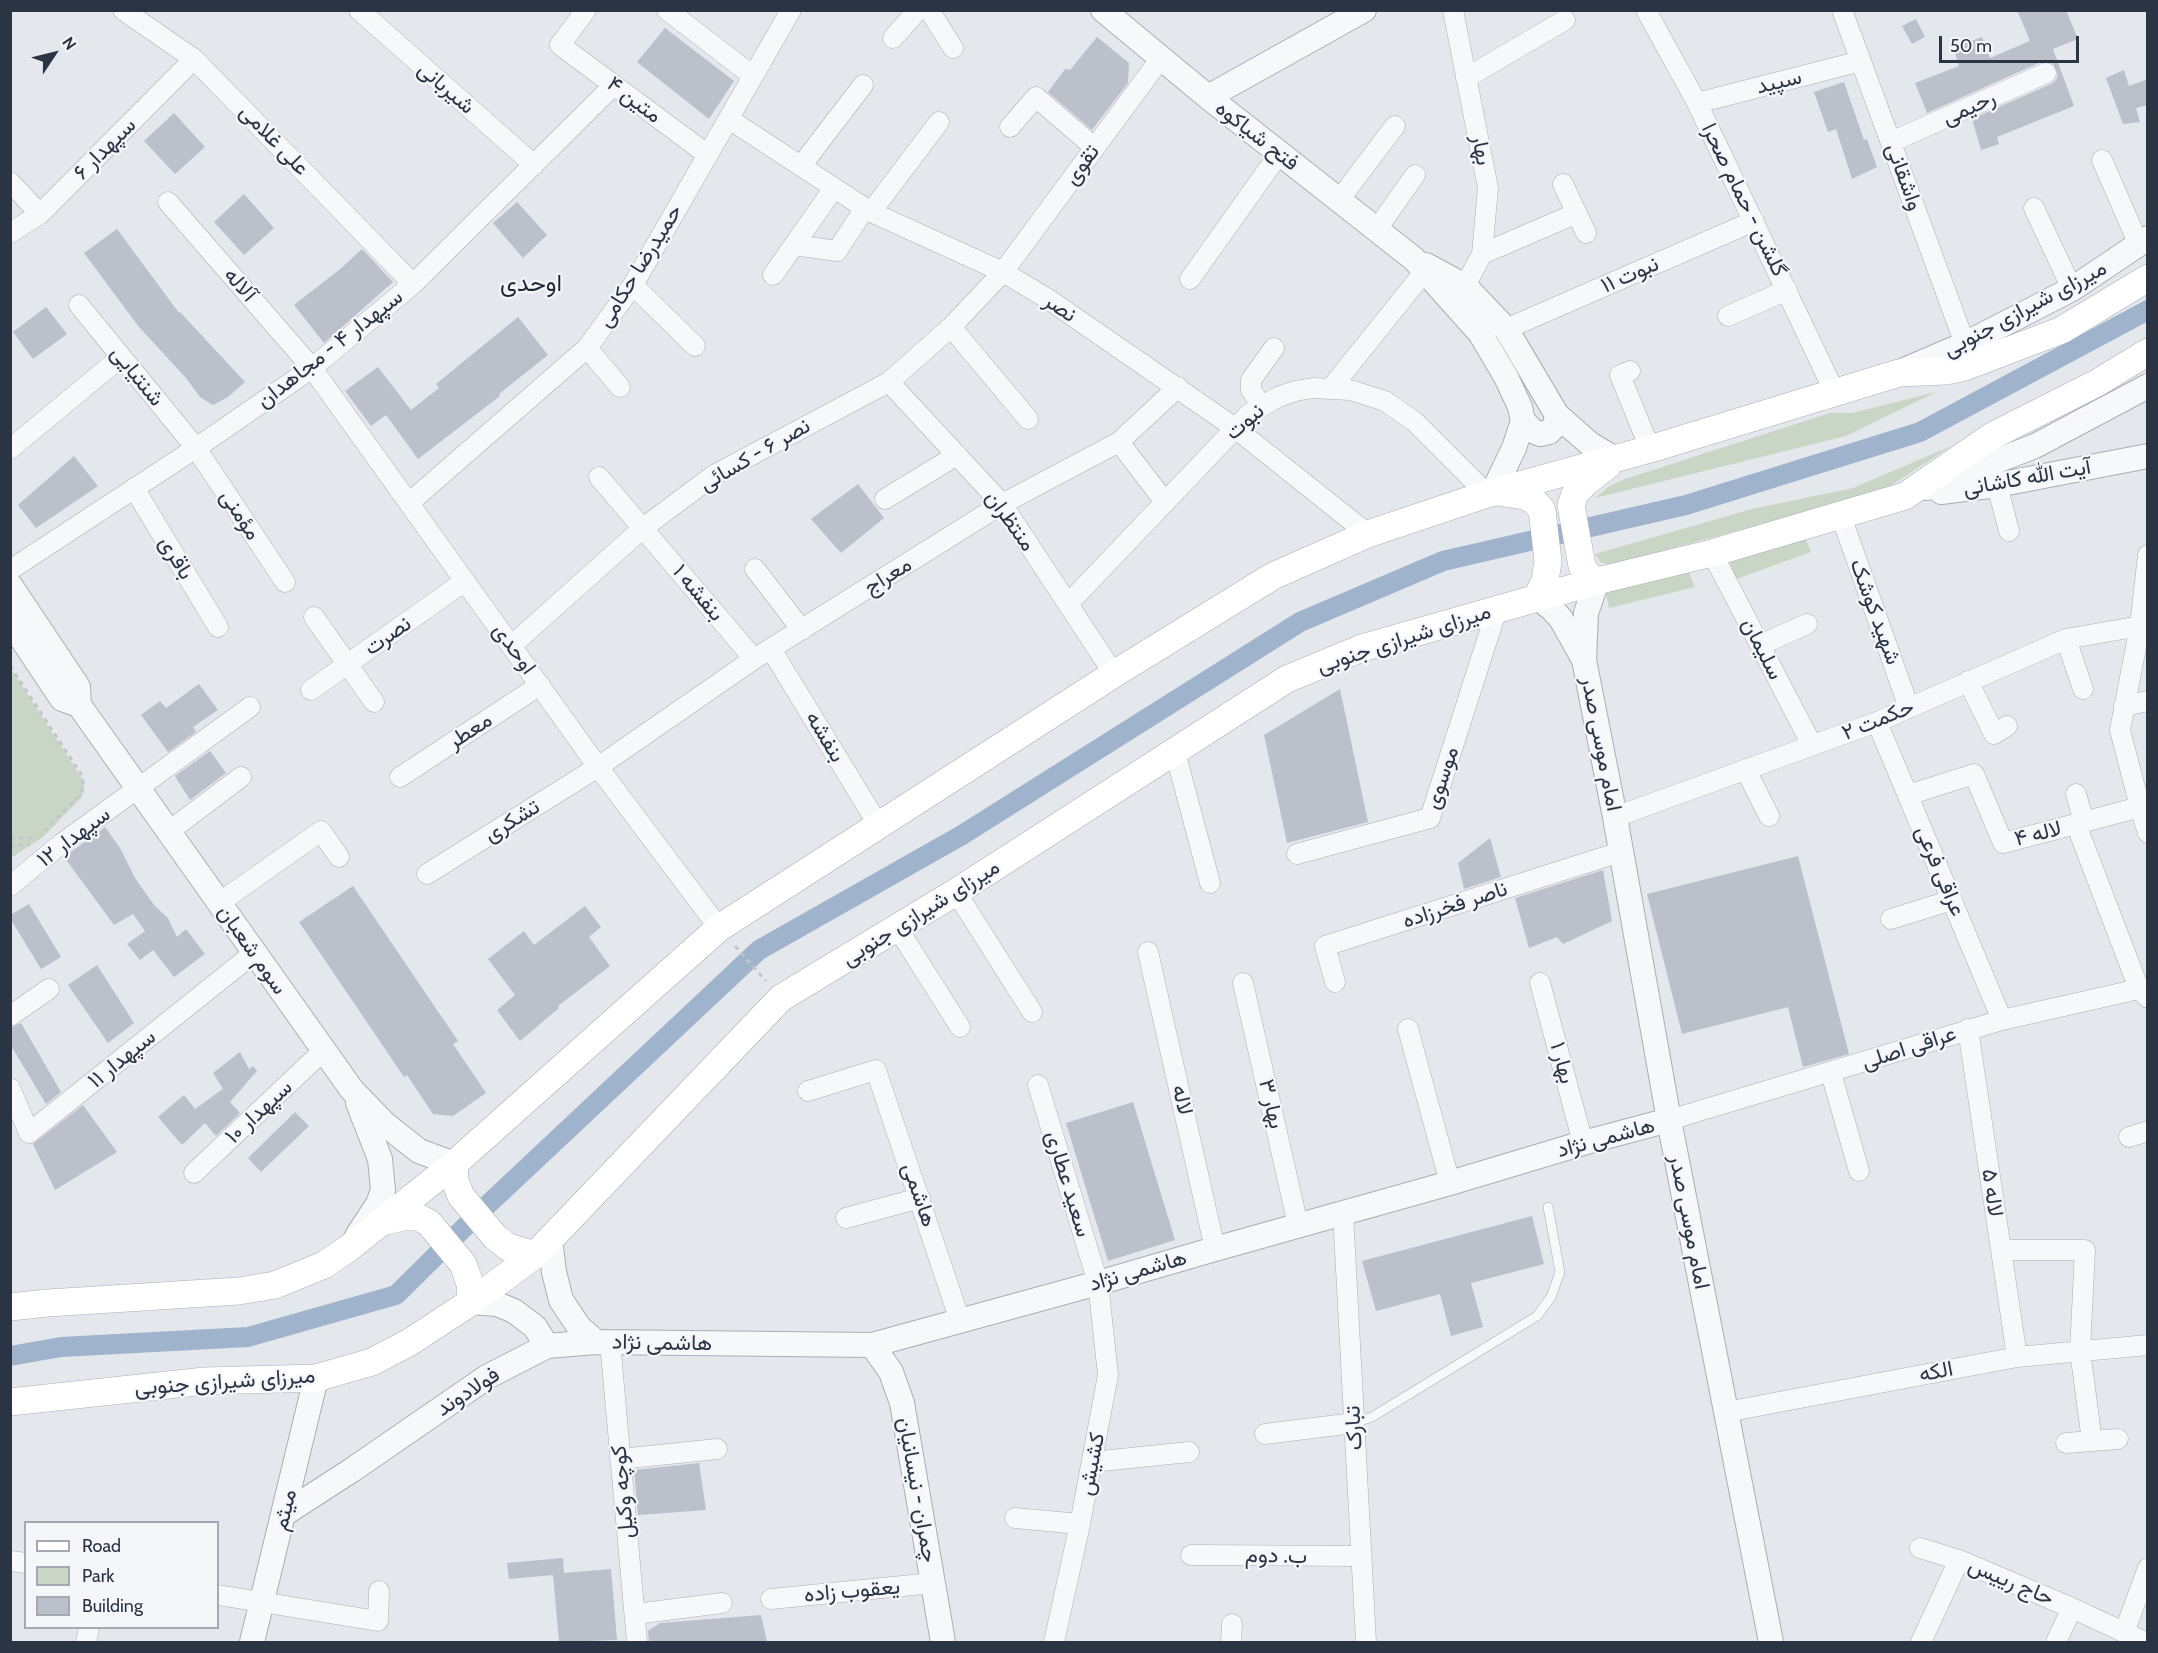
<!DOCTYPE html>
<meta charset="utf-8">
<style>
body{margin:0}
#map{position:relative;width:2158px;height:1653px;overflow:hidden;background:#e4e7ec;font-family:Cabin,sans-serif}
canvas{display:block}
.frame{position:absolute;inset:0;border:12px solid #2b3445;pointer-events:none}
.legend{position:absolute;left:24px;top:1521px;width:195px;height:108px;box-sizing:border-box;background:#f4f6f9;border:2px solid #a4a8b1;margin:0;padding:8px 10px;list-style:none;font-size:18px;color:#2b3445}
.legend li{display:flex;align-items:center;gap:12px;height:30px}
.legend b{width:30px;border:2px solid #a4a8b1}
.north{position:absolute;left:24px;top:24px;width:60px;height:60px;-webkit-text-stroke:4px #f4f6f9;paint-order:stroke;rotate:55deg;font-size:16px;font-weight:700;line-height:24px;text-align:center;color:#2b3445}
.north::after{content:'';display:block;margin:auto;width:21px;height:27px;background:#2b3445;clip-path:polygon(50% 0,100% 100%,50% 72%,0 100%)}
.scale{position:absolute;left:1939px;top:36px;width:140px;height:27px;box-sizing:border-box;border:3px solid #2b3445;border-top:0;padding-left:8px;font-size:18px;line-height:21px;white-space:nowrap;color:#2b3445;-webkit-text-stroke:4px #f4f6f9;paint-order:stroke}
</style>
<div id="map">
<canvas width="2158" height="1653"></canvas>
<div class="frame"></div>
<ul class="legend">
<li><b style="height:8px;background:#fff"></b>Road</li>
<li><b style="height:16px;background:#c9d6c5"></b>Park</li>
<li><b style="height:16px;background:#bbc0ca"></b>Building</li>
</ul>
<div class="north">N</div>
<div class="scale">50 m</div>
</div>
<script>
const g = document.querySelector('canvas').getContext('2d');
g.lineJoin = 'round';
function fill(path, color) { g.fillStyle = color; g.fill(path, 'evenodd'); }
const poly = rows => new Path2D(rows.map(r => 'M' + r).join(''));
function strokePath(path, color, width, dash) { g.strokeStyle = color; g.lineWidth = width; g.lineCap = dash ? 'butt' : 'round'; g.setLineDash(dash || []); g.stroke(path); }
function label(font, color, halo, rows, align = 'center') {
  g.font = font + ' Cabin,Vazirmatn,sans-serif'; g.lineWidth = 4.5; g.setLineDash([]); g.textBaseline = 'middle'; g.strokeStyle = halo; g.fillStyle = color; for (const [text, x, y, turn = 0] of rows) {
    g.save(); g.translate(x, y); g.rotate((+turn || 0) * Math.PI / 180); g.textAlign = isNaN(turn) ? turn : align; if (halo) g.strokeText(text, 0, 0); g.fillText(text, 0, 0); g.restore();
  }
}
fill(poly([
 [1936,392,1846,436,1595,498,1608,487,1625,479,1830,413,1852,413],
 [1951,446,1892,485,1854,499,1610,565,1600,562,1595,554,1752,509,1853,488],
 [1804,535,1811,552,1736,579,1729,560],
 [1687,567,1695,587,1609,608,1605,591],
 [11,669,85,783,82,797,43,837,11,858]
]), '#c9d6c5');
strokePath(poly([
 [10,1356,61,1347,248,1337,396,1295,481,1211,759,950,962,835,1300,622,1443,561,1686,505,1920,432,2148,310]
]), '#9fb4cc', 20);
fill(poly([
 [2017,10,2066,10,2078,39,2053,49,2074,106,1997,137,1999,144,1981,150,1972,119,2051,84,2056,80,2058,74,2053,64,2048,61,2041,62,1927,113,1915,83,1959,66,1953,48,1982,37,1990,58,2030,41],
 [1916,19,1925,37,1912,44,1902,26],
 [665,28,734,81,709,119,637,62],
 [1097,37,1129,63,1128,83,1092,130,1048,92,1065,69,1070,70],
 [2124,70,2129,86,2148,79,2148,105,2136,108,2140,122,2123,124,2106,78],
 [1844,82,1864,140,1867,139,1877,167,1852,179,1836,129,1828,132,1814,92],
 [174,113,205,147,175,174,144,141],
 [244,194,274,228,244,255,214,222],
 [517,202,547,235,523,258,493,223],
 [117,229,179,313,180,312,245,382,228,397,213,405,200,397,186,378,139,327,84,253],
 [362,249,393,282,324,343,294,305,339,270],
 [46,307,67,334,33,359,13,332],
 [518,317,548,355,499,394,500,396,418,459,386,415,371,426,345,391,378,367,411,410,439,388,436,384],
 [74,456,98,486,36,528,18,505],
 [858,484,884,518,841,553,811,519],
 [199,684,218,710,193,727,196,732,168,752,141,715,160,701,166,708],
 [1340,689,1368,822,1287,843,1264,735],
 [210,751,226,773,190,800,175,776],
 [105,827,120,848,135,878,154,905,168,918,177,937,186,929,205,954,174,977,153,950,140,960,127,944,145,931,133,914,114,925,64,857],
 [1490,838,1501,877,1464,889,1458,863],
 [1798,856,1849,1054,1803,1067,1788,1007,1682,1034,1647,894],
 [1603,870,1612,921,1563,944,1557,937,1529,948,1515,898],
 [353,886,458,1041,453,1044,486,1093,453,1116,433,1114,407,1075,404,1077,299,922],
 [29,904,61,957,41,969,10,918,10,915],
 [585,906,601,927,589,937,610,966,558,1006,559,1008,520,1041,497,1010,515,995,488,959,524,931,534,945],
 [97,965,134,1023,108,1043,68,985],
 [21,1023,61,1092,46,1104,10,1044,10,1028],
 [240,1052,249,1069,253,1066,257,1071,230,1102,240,1113,216,1136,205,1123,182,1145,158,1117,184,1095,195,1109,223,1089,213,1073],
 [1133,1102,1175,1240,1108,1261,1066,1123],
 [83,1105,117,1152,55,1190,33,1144],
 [295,1112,309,1126,261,1172,248,1158],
 [1532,1216,1544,1264,1471,1283,1483,1327,1451,1336,1440,1294,1376,1311,1362,1261],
 [699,1463,706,1510,638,1515,634,1470],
 [563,1558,564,1573,611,1569,617,1640,559,1642,553,1575,509,1579,507,1563],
 [761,1615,767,1642,649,1642,648,1631,660,1623]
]), '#bbc0ca');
const service = poly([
 [1354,1423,1372,1417,1537,1316,1551,1297,1560,1272,1548,1207]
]);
const minor = poly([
 [123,10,194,59,413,284],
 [359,10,534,165],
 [586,10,560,45,708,155],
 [667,10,753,76],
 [929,10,953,48],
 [1453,10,1488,188,1482,254,1465,286],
 [1646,10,1697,103,1835,393],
 [1842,10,1965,344],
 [893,38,918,10],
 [1466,78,1565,20],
 [1697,103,1861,61],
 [729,119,871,212,1003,272,1048,299,1235,428,1368,534],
 [1010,127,1036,97,1095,148],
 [1891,142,2046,73],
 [2102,160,2139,245],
 [801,166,863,85],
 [10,182,40,214],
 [1563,184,1586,233],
 [1339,200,1395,126],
 [168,202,312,368,598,767,719,928],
 [2034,208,2072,289],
 [871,212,939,122],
 [1377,229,1415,175],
 [10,233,40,214,194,59],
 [794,245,837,251,865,208],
 [1482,254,1577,213],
 [773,275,834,188],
 [1190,279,1279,154],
 [633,285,695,346],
 [79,305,196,448,285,582],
 [1728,316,1787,290],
 [951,327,1028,419],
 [1506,329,1754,221],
 [587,348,620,387],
 [1630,371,1620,375,1650,449],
 [889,382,1002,504,1114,674],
 [1331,388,1425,271],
 [1261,405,1251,390,1251,380,1274,348],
 [1119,442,1165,502],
 [10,449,121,357],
 [599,477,754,659],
 [1997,485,2009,531],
 [134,488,218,627],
 [885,499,957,455],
 [409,503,587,348,633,285,791,10],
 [1841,516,1909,708],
 [1712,553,1812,745],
 [755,569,802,630],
 [10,570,196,448,312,368,413,284,614,85],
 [1068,604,1249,414,1278,397,1295,391,1313,388,1350,390,1385,401,1415,422,1487,494],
 [314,617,374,702],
 [2066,639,2083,689],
 [1760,645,1807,624],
 [511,646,643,528,714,475,889,382,951,327,1003,272,1161,58],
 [771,649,879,826],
 [1968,681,1994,734,2007,726],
 [311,690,465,581],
 [2124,706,2148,701],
 [1877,722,2002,1020],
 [1175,752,1210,883],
 [1746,770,1769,816],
 [400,777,540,685],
 [2076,794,2084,822],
 [1908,795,1974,774,2003,843,2076,824,2139,989],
 [2140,807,2148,833],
 [1615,817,1877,722,2066,639,2140,626],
 [2076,824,2140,807,2120,730,2140,626,2148,555],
 [168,832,241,777],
 [1297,854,1430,818,1497,609],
 [427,874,598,767,754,659,1002,504,1119,442,1178,387],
 [10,886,61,844,250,707],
 [956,892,1032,1012],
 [219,903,321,831,339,857],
 [1891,919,1952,900],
 [898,929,960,1027],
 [1148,952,1215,1249],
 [1335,982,1325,946,1620,852],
 [1243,983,1298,1225],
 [1540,983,1583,1143],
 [10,1016,49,989],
 [1408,1029,1450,1183],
 [1968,1029,2017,1357],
 [1831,1073,1859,1171],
 [1038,1085,1098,1283,1108,1375,1080,1524,1054,1642],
 [10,1088,29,1133,254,953],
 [808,1091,876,1070,960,1321],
 [1669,1120,2002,1020,2139,989,2148,998],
 [2129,1137,2148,1131],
 [194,1173,323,1051],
 [1343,1213,1366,1642],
 [846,1218,920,1198],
 [2001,1250,2085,1250,2080,1351,2092,1441],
 [610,1342,637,1642],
 [1726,1412,2017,1357,2148,1345],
 [1265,1434,1354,1423],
 [2066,1443,2118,1439],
 [620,1459,717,1449],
 [1092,1462,1189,1452],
 [1015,1518,1080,1524],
 [1920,1548,1959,1560],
 [1191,1555,1362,1556],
 [10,1561,26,1563],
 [218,1595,378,1621,379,1591],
 [771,1599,933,1583],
 [635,1614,722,1603],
 [2124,1633,2148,1568],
 [86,1642,89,1628],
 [1231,1642,1232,1624],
 [1921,1642,1959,1560,2072,1608,2145,1642],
 [2056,1642,2072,1608]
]);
const tertiary = poly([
 [1103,10,1208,97,1414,259,1480,333,1506,377,1520,407,1523,421,1514,448,1493,492],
 [1208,97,1364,10],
 [1426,265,1465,286,1506,329,1557,415,1590,444,1615,459],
 [1902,371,1965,344,2072,289,2148,238],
 [1523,421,1533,431,1540,434,1549,432,1555,426,1557,415],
 [1927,488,2035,446,2148,386],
 [1941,492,1997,485,2148,456],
 [1597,581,1586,613,1584,660,1615,817,1669,1120,1771,1642],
 [10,585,78,687,79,705,352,1090,386,1125,419,1151,454,1164],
 [1537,597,1552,609,1561,619,1584,660],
 [10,621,62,699,79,705],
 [357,1236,378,1204,383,1190,380,1159,358,1103],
 [550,1239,554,1272,561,1300,579,1327,596,1342],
 [471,1302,497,1304,514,1311,535,1327,547,1346],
 [872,1345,891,1372,902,1403,943,1642],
 [284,1514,352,1470,487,1377,547,1346,596,1342,872,1345,1098,1283,1215,1249,1450,1183,1583,1143,1669,1120],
 [252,1642,316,1378]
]);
const secondary = poly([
 [1497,492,1525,496,1534,501,1542,510,1548,561,1545,581,1537,597],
 [1597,581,1588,575,1582,566,1571,505,1575,494,1585,483,1608,465],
 [454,1164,455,1181,461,1196,495,1237,508,1247,535,1255],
 [382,1222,403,1217,418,1217,429,1223,463,1264,470,1284,471,1302],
 [10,1307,48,1303,239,1291,275,1285,324,1265,349,1248,454,1164,719,928,1114,674,1273,576,1368,534,1487,494,1650,449,1899,373,1946,371,1965,367,2062,330,2148,278],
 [10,1402,205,1381,316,1378,372,1362,410,1342,471,1302,535,1255,781,998,956,892,1287,679,1362,648,1597,581,1712,553,1905,496,1992,436,2097,383,2148,352]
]);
strokePath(service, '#a9aeb7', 10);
strokePath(minor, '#a9aeb7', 21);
strokePath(tertiary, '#a9aeb7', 26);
strokePath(secondary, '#a9aeb7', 28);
strokePath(poly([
 [10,666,83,777,82,793,44,831],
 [10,838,37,838],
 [10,846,30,845],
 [735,946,766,981]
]), '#c2c5cb', 3, [4.5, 4.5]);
strokePath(service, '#f7f8fa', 9);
strokePath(minor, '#f7f8fa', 20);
strokePath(tertiary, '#f7f8fa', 24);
strokePath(secondary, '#fff', 27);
label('22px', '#2b3445', '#f4f6f9', [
 ["سپید",1779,82,-14],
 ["شیربانی",446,88,41],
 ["متین ۴",634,100,37],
 ["رحیمی",1969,108,-24],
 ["فتح شیاکوه",1257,136,38],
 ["علی غلامی",274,140,46],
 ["سپهدار ۶",105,149,-45],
 ["بهار",1481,150,79],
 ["تقوی",1082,165,-54],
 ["واشقانی",1904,177,70],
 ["گلشن - حمام صحرا",1744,200,64],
 ["حمیدرضا حکامی",640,266,-58],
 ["نبوت ۱۱",1630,275,-24],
 ["آلاله",240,285,49],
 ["نصر",1060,308,34],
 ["میرزای شیرازی جنوبی",2025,309,-28],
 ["سپهدار ۴ - مجاهدان",330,349,-38],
 ["شنتیایی",137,376,51],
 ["نبوت",1245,422,-41],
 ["نصر ۶ - کسائی",755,455,-30],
 ["آیت الله کاشانی",2027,478,-10],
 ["مؤمنی",240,515,57],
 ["منتظران",1010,521,54],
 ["باقری",176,558,59],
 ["معراج",888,576,-32],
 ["بنفشه ۱",698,593,50],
 ["شهید کوشک",1875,612,70],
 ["نصرت",388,636,-35],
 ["میرزای شیرازی جنوبی",1404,639,-18],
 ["اوحدی",514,649,54],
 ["سلیمان",1762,649,63],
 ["حکمت ۲",1878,720,-22],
 ["معطر",470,731,-33],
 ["بنفشه",825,737,59],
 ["امام موسی صدر",1601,744,79],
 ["موسوی",1442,778,-71],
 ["تشکری",512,821,-32],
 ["لاله ۴",2038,834,-14],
 ["سپهدار ۱۲",74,837,-37],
 ["عراقی فرعی",1940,871,67],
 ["ناصر فخرزاده",1455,905,-18],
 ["میرزای شیرازی جنوبی",921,913,-32],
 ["سوم شعبان",252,950,55],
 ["عراقی اصلی",1909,1048,-18],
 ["سپهدار ۱۱",122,1059,-39],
 ["بهار ۱",1562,1063,75],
 ["لاله",1182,1100,77],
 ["بهار ۳",1271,1104,77],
 ["سپهدار ۱۰",259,1112,-43],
 ["هاشمی نژاد",1606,1138,-15],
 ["سعید عطاری",1068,1184,73],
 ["لاله ۵",1992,1193,82],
 ["هاشمی",919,1195,71],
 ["امام موسی صدر",1689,1222,79],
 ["هاشمی نژاد",1138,1271,-16],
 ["هاشمی نژاد",662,1343,1],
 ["الکه",1936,1372,-11],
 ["میرزای شیرازی جنوبی",225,1382,-4],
 ["فولادوند",468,1392,-33],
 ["تبارک",1354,1428,-93],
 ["کشیش",1092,1464,-79],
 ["چمران - نیسانیان",917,1490,80],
 ["کوچه وکیل",623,1492,-95],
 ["میثم",285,1510,-76],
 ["ب. دوم",1276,1556,1],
 ["حاج رییس",2011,1582,23],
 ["یعقوب زاده",852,1591,-5]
]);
label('24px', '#1d2536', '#f4f6f9', [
 ["اوحدی",531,284]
]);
</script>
